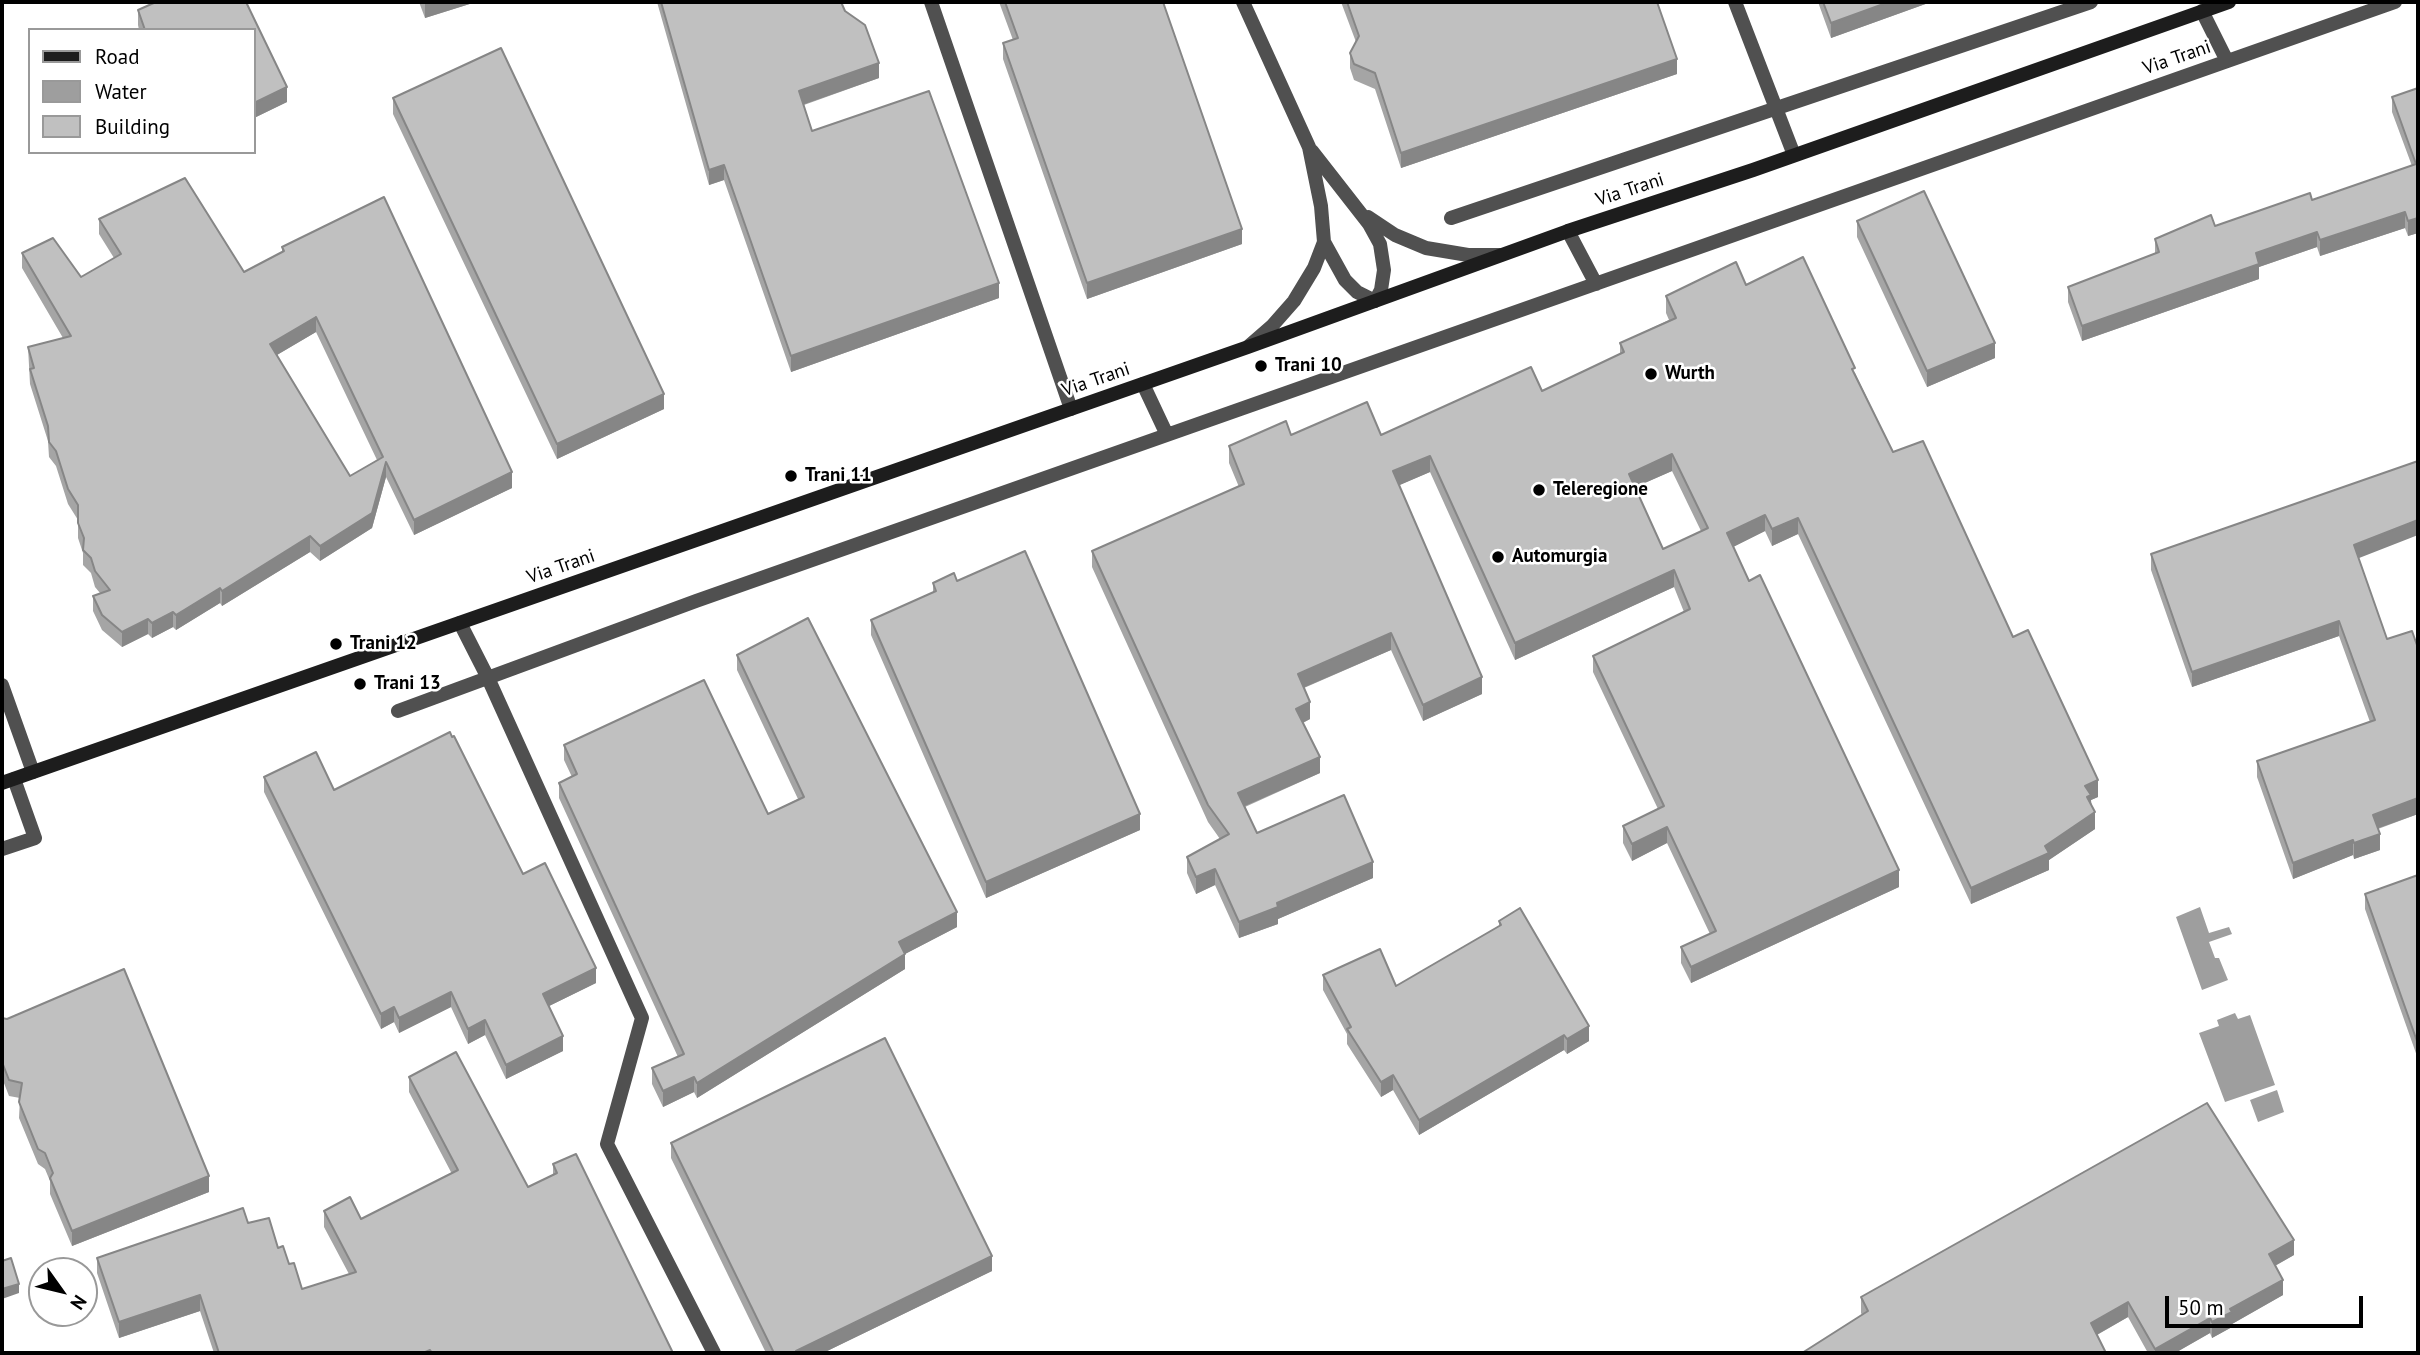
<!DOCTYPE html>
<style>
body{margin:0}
#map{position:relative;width:2420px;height:1355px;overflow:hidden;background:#fff;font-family:"PT Sans",sans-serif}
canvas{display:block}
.frame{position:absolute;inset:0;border:4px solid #000;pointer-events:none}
.legend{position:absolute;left:28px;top:28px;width:228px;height:126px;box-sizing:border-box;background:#fff;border:2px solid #999;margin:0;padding:9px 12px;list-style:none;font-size:21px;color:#000}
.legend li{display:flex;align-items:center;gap:14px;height:35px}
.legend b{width:35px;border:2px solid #999}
.north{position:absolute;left:28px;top:1257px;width:70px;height:70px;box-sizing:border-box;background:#fff;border:2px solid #999;border-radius:50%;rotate:124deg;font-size:19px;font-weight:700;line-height:28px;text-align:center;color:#000}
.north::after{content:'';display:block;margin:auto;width:24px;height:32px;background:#000;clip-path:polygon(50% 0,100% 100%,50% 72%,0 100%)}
.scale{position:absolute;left:2165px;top:1296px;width:198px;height:32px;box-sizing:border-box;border:4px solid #000;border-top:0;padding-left:9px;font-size:21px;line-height:24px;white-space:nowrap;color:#000;-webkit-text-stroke:5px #fff;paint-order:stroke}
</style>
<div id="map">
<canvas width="2420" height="1355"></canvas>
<div class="frame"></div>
<ul class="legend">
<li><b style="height:9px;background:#1d1d1d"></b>Road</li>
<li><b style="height:19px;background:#9e9e9e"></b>Water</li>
<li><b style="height:19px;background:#c0c0c0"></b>Building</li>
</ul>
<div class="north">N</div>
<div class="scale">50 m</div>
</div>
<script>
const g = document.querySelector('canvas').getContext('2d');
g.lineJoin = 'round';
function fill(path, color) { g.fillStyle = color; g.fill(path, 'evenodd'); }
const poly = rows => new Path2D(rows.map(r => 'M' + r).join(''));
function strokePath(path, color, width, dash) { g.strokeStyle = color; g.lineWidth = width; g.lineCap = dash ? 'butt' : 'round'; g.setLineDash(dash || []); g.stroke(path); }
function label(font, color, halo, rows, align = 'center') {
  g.font = font + ' "PT Sans",sans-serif'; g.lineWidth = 5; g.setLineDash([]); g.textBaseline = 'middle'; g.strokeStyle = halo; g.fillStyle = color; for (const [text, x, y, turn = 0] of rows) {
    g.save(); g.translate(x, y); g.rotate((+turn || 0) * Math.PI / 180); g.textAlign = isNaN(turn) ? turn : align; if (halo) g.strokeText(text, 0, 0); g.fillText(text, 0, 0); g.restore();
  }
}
fill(poly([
 [2200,907,2209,933,2229,927,2232,934,2209,942,2215,958,2219,958,2228,980,2202,990,2176,917],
 [2235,1013,2238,1019,2250,1015,2275,1085,2225,1102,2199,1033,2219,1026,2217,1020],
 [2277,1090,2284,1112,2258,1122,2250,1100]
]), '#9e9e9e');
strokePath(poly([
 [931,2,1071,409],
 [1735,2,1794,155],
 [2202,11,2227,61],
 [1451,218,2091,2],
 [1568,231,1596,284],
 [1143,384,1167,435],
 [460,623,488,678,642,1018,607,1144,714,1353],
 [2,685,33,772],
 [398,711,696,601,2395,2],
 [2,849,35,838,14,779]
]), '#505050', 14);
strokePath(poly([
 [1243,2,1309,147,1321,206,1324,242,1314,268,1294,301,1272,326,1249,346],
 [1312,151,1369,224,1380,244,1384,270,1381,290,1375,301,1357,292,1345,280,1324,242],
 [1368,217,1395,235,1426,248,1468,255,1500,255]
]), '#505050', 14);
strokePath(poly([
 [2,783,1248,347,1568,231,1753,170,2229,2]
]), '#1d1d1d', 14);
fill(poly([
 [156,2,246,2,287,87,287,102,254,118,254,30,139,30,138,25,138,10],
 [419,2,476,2,425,18],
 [657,2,841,2,845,11,879,78,804,105,812,131,999,298,791,372,724,180,709,185],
 [999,2,1163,2,1242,244,1087,299,1003,59,1003,43,1013,40],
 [1341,2,1657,2,1677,74,1401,168,1375,89,1354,80,1350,68,1350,53,1356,42],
 [1818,2,1931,2,1831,38],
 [2418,88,2418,233,2408,236,2405,228,2320,256,2317,247,2259,267,2259,279,2082,341,2068,302,2068,287,2155,254,2155,239,2215,226,2312,200,2412,166,2392,112,2392,97],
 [393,98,664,409,557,459,393,114],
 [99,219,244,272,282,252,282,247,512,488,414,535,386,477,372,528,320,561,310,552,222,606,220,603,176,630,173,627,152,638,148,634,122,647,102,630,93,611,93,596,100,593,95,587,91,573,83,565,83,553,78,538,78,520,68,504,56,466,49,457,48,441,30,384,28,347,63,338,22,268,22,253,81,277,114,258,99,234],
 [316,332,377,460,350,476,277,355],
 [1857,221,1995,358,1927,387,1857,237],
 [1746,285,1855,373,1893,452,2013,637,2098,797,2091,800,2095,829,2049,860,2049,870,1971,904,1798,534,1772,546,1765,531,1733,547,1899,887,1691,983,1681,963,1681,947,1710,934,1667,843,1632,861,1623,843,1623,826,1658,809,1593,672,1593,656,1684,612,1674,587,1515,660,1430,472,1399,485,1482,694,1423,721,1391,650,1304,688,1310,719,1303,723,1320,773,1245,807,1257,833,1373,878,1278,919,1278,924,1239,938,1215,885,1196,894,1187,873,1187,857,1220,839,1208,822,1092,567,1092,551,1239,487,1229,463,1229,446,1291,435,1381,435,1542,391,1620,354,1620,343,1669,320,1666,313,1666,296],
 [1672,471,1701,531,1663,549,1635,487],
 [2151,554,2359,559,2387,639,2418,648,2418,814,2378,829,2380,850,2354,859,2353,855,2293,879,2257,777,2257,761,2370,722,2339,636,2192,687,2151,570],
 [957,581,1140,830,986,898,871,635,871,620,933,592,933,583],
 [737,655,957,927,905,954,905,969,697,1098,694,1092,663,1107,652,1084,652,1068,678,1057,559,798,559,783,572,777,564,760,564,745,768,814,798,799,737,670],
 [264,777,334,790,523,874,596,983,549,1006,563,1051,506,1079,485,1035,468,1044,451,1007,399,1033,394,1022,381,1029,264,792],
 [2418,875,2418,1059,2365,909,2365,894],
 [1499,921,1589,1041,1567,1054,1564,1050,1419,1135,1393,1090,1381,1097,1347,1044,1347,1034,1323,990,1323,975,1396,986,1499,926],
 [2,1018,209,1192,72,1246,50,1194,50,1181,45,1169,38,1164,19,1118,20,1098,9,1096,2,1078],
 [409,1077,528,1187,553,1175,553,1164,673,1353,214,1353,200,1311,119,1338,97,1273,97,1258,248,1223,278,1248,302,1289,349,1274,324,1227,324,1211,361,1219,452,1174,409,1092],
 [671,1143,992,1271,823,1353,766,1353,671,1158],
 [2294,1255,2275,1266,2283,1295,2232,1324,2232,1327,2212,1338,2210,1333,2175,1353,2148,1353,2128,1317,2097,1335,1862,1315,1861,1313,1861,1297]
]), '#a5a5a5');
fill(poly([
 [429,2,476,2,425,18,425,3],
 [1889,2,1931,2,1831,38,1831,23],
 [1677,59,1677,74,1401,168,1401,153],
 [879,63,879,78,799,106,799,91],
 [287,87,287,102,254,118,254,103],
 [724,165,724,180,709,185,709,170],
 [2405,212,2405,228,2320,256,2320,240],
 [2418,218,2418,233,2408,236,2408,221],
 [1242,229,1242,244,1087,299,1087,283],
 [2317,232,2317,247,2259,267,2259,279,2082,341,2082,326,2256,253],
 [999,283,999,298,791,372,791,356],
 [316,317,316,332,270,359,270,344],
 [1995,343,1995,358,1927,387,1927,371],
 [664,394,664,409,557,459,557,444],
 [1672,454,1672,471,1629,490,1629,474],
 [1430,456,1430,472,1393,488,1393,471],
 [386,462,386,477,372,528,320,561,320,546],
 [512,472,512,488,414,535,414,520],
 [1765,515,1765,531,1727,550,1727,533],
 [1798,518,1798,534,1772,546,1772,529],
 [2418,520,2418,535,2354,560,2354,545],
 [310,536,310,552,222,606,222,591],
 [1674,570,1674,587,1515,660,1515,643],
 [220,588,220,603,176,630,176,615],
 [173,612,173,627,152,638,152,623],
 [148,619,148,634,122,647,122,632],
 [2339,621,2339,636,2192,687,2192,672],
 [1391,633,1391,650,1298,690,1298,674],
 [1482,677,1482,694,1423,721,1423,705],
 [1310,702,1310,719,1296,726,1296,709],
 [1320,757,1320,773,1238,809,1238,793],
 [2098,780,2098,797,2091,800,2091,812,2085,786],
 [2418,798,2418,814,2373,830,2373,815],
 [2095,812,2095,829,2049,860,2049,870,1971,904,1971,888,2045,846],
 [1140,814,1140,830,986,898,986,882],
 [1667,827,1667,843,1632,861,1632,844],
 [2380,834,2380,850,2354,859,2354,843],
 [2353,840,2353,855,2293,879,2293,863],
 [1373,862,1373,878,1278,919,1278,924,1239,938,1239,922,1277,903],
 [1215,869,1215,885,1196,894,1196,877],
 [1899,870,1899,887,1691,983,1691,967],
 [957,912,957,927,905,954,905,969,697,1098,697,1083,899,942],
 [596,968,596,983,543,1009,543,994],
 [451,992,451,1007,399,1033,399,1018],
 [394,1007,394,1022,381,1029,381,1014],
 [485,1020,485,1035,468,1044,468,1029],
 [1589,1026,1589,1041,1567,1054,1567,1039],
 [1564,1035,1564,1050,1419,1135,1419,1120],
 [563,1036,563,1051,506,1079,506,1065],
 [1393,1075,1393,1090,1381,1097,1381,1082],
 [694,1077,694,1092,663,1107,663,1091],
 [209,1176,209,1192,72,1246,72,1231],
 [2294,1240,2294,1255,2269,1269,2269,1254],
 [992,1256,992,1271,823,1353,796,1353,796,1351],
 [2283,1280,2283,1295,2232,1324,2232,1327,2212,1338,2212,1322,2230,1309],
 [19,1284,19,1293,2,1299,2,1289],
 [200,1295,200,1311,119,1338,119,1322],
 [2128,1302,2128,1317,2091,1338,2091,1323],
 [2210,1318,2210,1333,2175,1353,2155,1353,2155,1349]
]), '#868686');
const building = poly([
 [156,2,246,2,287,87,254,103,254,30,145,30,138,10,156,2],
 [661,2,841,2,845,11,865,25,879,63,799,91,812,131,929,91,999,283,791,356,724,165,709,170,661,2],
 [1005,2,1163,2,1242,229,1087,283,1003,43,1018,38,1005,2],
 [1347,2,1657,2,1677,59,1401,153,1375,73,1354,64,1350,53,1359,36,1347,2],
 [1823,2,1889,2,1831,23,1823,2],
 [501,48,664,394,557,444,393,98,501,48],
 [2418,88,2418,218,2408,221,2405,212,2320,240,2317,232,2256,253,2259,264,2082,326,2068,287,2159,252,2155,239,2211,215,2215,226,2310,193,2312,200,2416,164,2392,97,2418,88],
 [185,178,244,272,284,251,282,247,384,197,512,472,414,520,386,462,372,513,320,546,310,536,222,591,220,588,176,615,173,612,152,623,148,619,122,632,102,615,93,596,110,590,95,571,91,558,83,550,84,538,78,523,78,505,68,489,56,451,49,442,48,426,30,369,34,368,28,347,71,336,22,253,53,238,81,277,121,254,99,219,185,178],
 [316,317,383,457,350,476,270,344,316,317],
 [1924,191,1995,343,1927,371,1857,221,1924,191],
 [1803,257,1855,368,1852,369,1893,452,1923,441,2013,637,2028,630,2098,780,2085,786,2091,795,2087,797,2095,812,2045,846,2049,853,1971,888,1798,518,1772,529,1765,515,1727,533,1749,581,1760,575,1899,870,1691,967,1681,947,1716,931,1667,827,1632,844,1623,826,1664,806,1593,656,1690,609,1674,570,1515,643,1430,456,1393,471,1482,677,1423,705,1391,633,1298,674,1310,702,1296,709,1320,757,1238,793,1257,833,1344,795,1373,862,1277,903,1278,907,1239,922,1215,869,1196,877,1187,857,1229,834,1208,805,1092,551,1244,484,1229,446,1286,421,1291,435,1367,402,1381,435,1531,367,1542,391,1624,352,1620,343,1676,318,1666,296,1736,262,1746,285,1803,257],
 [1672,454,1708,528,1663,549,1629,474,1672,454],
 [2418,461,2418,520,2354,545,2387,639,2412,631,2418,648,2418,798,2373,815,2380,834,2354,843,2353,840,2293,863,2257,761,2375,720,2339,621,2192,672,2151,554,2418,461],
 [1025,551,1140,814,986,882,871,620,936,591,933,583,954,573,957,581,1025,551],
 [808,618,957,912,899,942,905,954,697,1083,694,1077,663,1091,652,1068,684,1054,559,783,577,774,564,745,704,680,768,814,804,797,737,655,808,618],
 [450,732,452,737,454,736,523,874,545,863,596,968,543,994,563,1036,506,1065,485,1020,468,1029,451,992,399,1018,394,1007,381,1014,264,777,316,752,334,790,450,732],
 [2418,875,2418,1044,2365,894,2418,875],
 [1520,908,1589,1026,1567,1039,1564,1035,1419,1120,1393,1075,1381,1082,1347,1029,1351,1027,1323,975,1380,949,1396,986,1501,925,1499,921,1520,908],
 [124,969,209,1176,72,1231,50,1178,53,1173,45,1153,38,1149,19,1102,22,1083,9,1080,2,1062,2,1018,7,1019,124,969],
 [885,1038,992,1256,796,1351,797,1353,774,1353,671,1143,885,1038],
 [456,1052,528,1187,557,1173,553,1164,576,1154,673,1353,432,1353,430,1350,423,1353,219,1353,200,1295,119,1322,97,1258,243,1208,248,1223,269,1218,278,1248,283,1246,289,1264,294,1263,302,1289,356,1272,324,1211,350,1197,361,1219,458,1170,409,1077,456,1052],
 [2207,1103,2294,1240,2269,1254,2283,1280,2230,1309,2232,1312,2212,1322,2210,1318,2155,1349,2128,1302,2091,1323,2106,1353,1802,1353,1868,1311,1861,1297,2207,1103],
 [11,1258,19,1284,2,1289,2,1261,11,1258]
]);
fill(building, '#c0c0c0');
strokePath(building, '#868686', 2);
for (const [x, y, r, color] of [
 [1261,366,7,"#000"],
 [1651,374,7,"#000"],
 [791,476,7,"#000"],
 [1539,490,7,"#000"],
 [1498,557,7,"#000"],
 [336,644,7,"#000"],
 [360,684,7,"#000"]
]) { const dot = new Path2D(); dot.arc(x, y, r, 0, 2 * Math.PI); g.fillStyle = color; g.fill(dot); strokePath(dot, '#fff', 2.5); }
label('19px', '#000', '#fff', [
 ["Via Trani",2177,58,-19],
 ["Via Trani",1630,190,-18],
 ["Via Trani",1096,380,-19],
 ["Via Trani",561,567,-19]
]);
label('bold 19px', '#000', '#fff', [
 ["Trani 10",1275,366],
 ["Wurth",1665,374],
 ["Trani 11",805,476],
 ["Teleregione",1553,490],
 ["Automurgia",1512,557],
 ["Trani 12",350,644],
 ["Trani 13",374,684]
], 'left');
</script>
